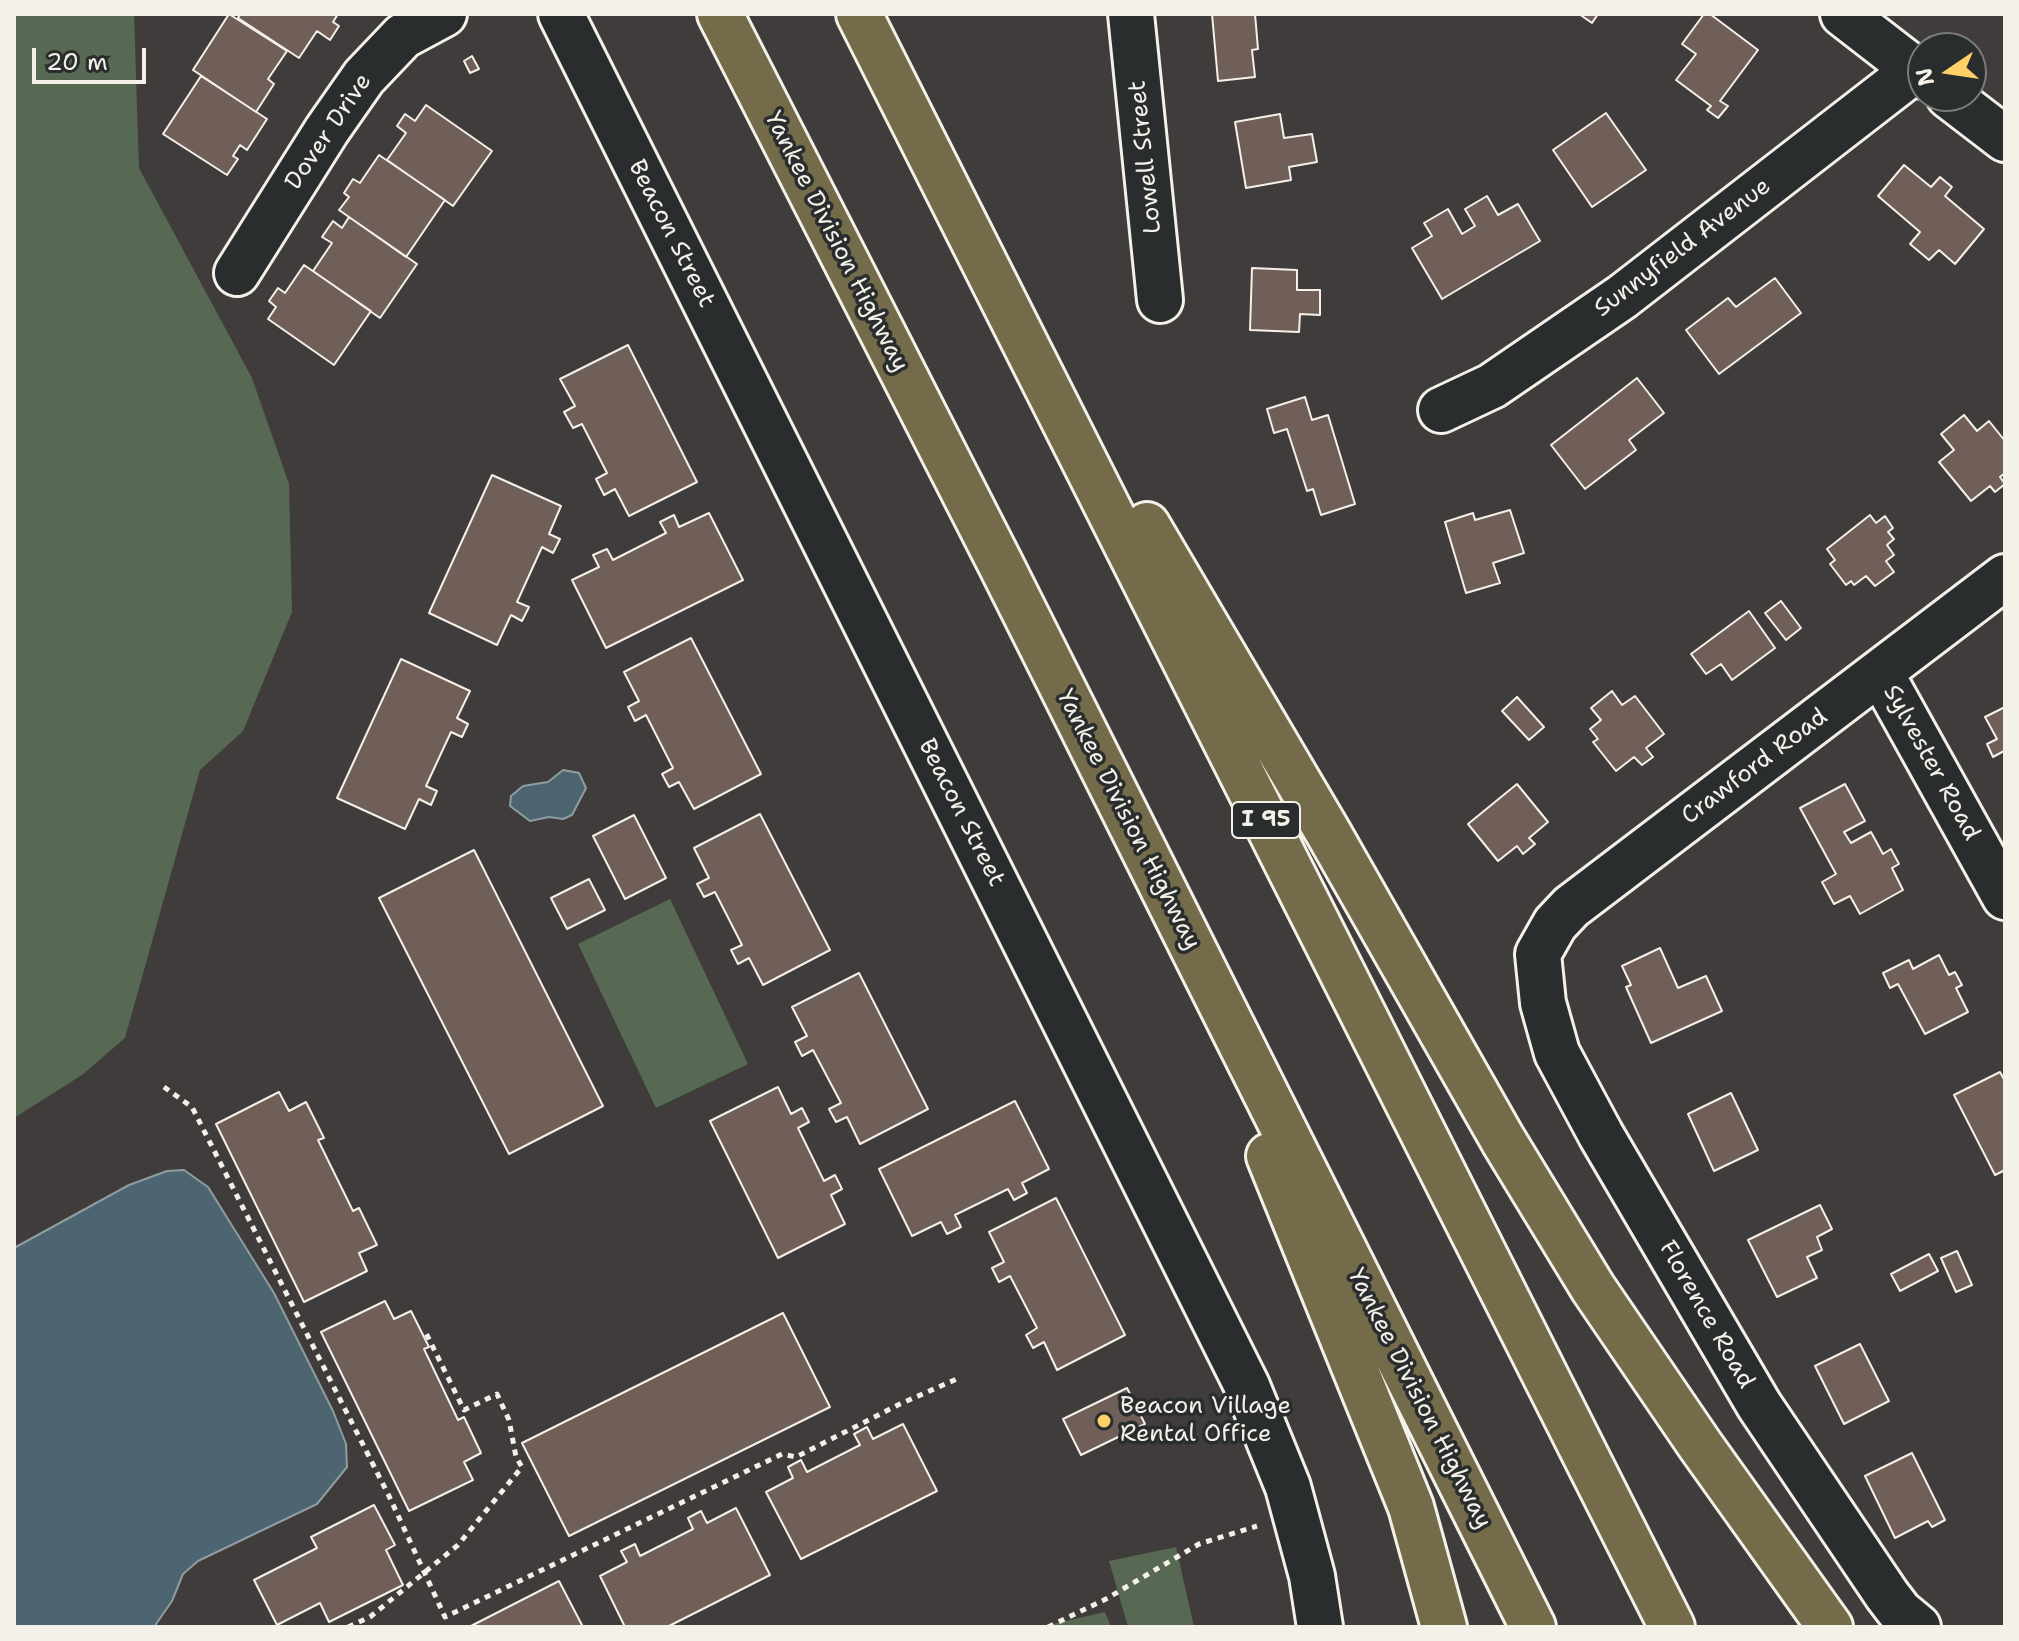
<!DOCTYPE html>
<style>
body{margin:0}
#map{position:relative;width:2019px;height:1641px;overflow:hidden;background:#3f3c3b;font-family:"Shantell Sans",sans-serif}
canvas{display:block}
.frame{position:absolute;inset:0;border:16px solid #f4f1e8;pointer-events:none}
.north{position:absolute;left:1907px;top:32px;width:80px;height:80px;box-sizing:border-box;background:#2a2d2e;border:2px solid #7b7b78;border-radius:50%;rotate:257deg;font-size:22px;font-weight:700;line-height:32px;text-align:center;color:#f4f1e8}
.north::after{content:'';display:block;margin:auto;width:28px;height:36px;background:#ffd166;clip-path:polygon(50% 0,100% 100%,50% 72%,0 100%)}
.scale{position:absolute;left:32px;top:48px;width:114px;height:36px;box-sizing:border-box;border:4px solid #f4f1e8;border-top:0;padding-left:10px;font-size:24px;line-height:28px;white-space:nowrap;color:#f4f1e8;-webkit-text-stroke:6px #2a2d2e;paint-order:stroke}
</style>
<div id="map">
<canvas width="2019" height="1641"></canvas>
<div class="frame"></div>
<div class="north">N</div>
<div class="scale">20 m</div>
</div>
<script>
const g = document.querySelector('canvas').getContext('2d');
g.lineJoin = 'round';
function fill(path, color) { g.fillStyle = color; g.fill(path, 'evenodd'); }
const poly = rows => new Path2D(rows.map(r => 'M' + r).join(''));
function strokePath(path, color, width, dash) { g.strokeStyle = color; g.lineWidth = width; g.lineCap = dash ? 'butt' : 'round'; g.setLineDash(dash || []); g.stroke(path); }
function label(font, color, halo, rows, align = 'center') {
  g.font = font + ' "Shantell Sans",sans-serif'; g.lineWidth = 7; g.setLineDash([]); g.textBaseline = 'middle'; g.strokeStyle = halo; g.fillStyle = color; for (const [text, x, y, turn = 0] of rows) {
    g.save(); g.translate(x, y); g.rotate((+turn || 0) * Math.PI / 180); g.textAlign = isNaN(turn) ? turn : align; if (halo) g.strokeText(text, 0, 0); g.fillText(text, 0, 0); g.restore();
  }
}
fill(poly([
 [14,14,134,14,139,168,252,378,289,484,292,612,243,731,200,770,125,1038,82,1075,14,1118],
 [670,899,748,1064,656,1108,578,944],
 [1176,1547,1194,1627,1128,1627,1109,1561],
 [1105,1612,1111,1627,1040,1627]
]), '#586953');
const water = poly([
 [563,770,579,773,586,788,572,815,563,819,549,817,530,821,510,806,511,796,523,786,548,782,563,770],
 [184,1170,208,1187,274,1293,333,1411,346,1444,347,1467,317,1504,198,1561,183,1574,172,1601,154,1627,14,1627,14,1248,129,1185,167,1171,184,1170]
]);
fill(water, '#4c6570');
strokePath(water, '#8f9da0', 2);
const building = poly([
 [229,14,287,51,268,79,274,84,256,112,193,70,229,14],
 [240,14,338,14,333,22,339,26,330,40,317,31,299,58,238,18,240,14],
 [1212,14,1255,14,1258,49,1252,50,1255,77,1218,81,1212,14],
 [1579,14,1598,14,1592,23,1579,14],
 [1704,14,1710,14,1758,50,1720,101,1728,106,1718,118,1707,110,1711,106,1676,80,1696,54,1682,44,1704,14],
 [472,56,479,69,470,73,464,61,472,56],
 [201,76,267,119,247,150,240,145,233,156,238,159,227,175,163,134,201,76],
 [426,105,492,151,453,206,387,160,406,133,397,126,405,114,415,121,426,105],
 [1606,113,1646,170,1592,207,1553,150,1606,113],
 [1280,114,1284,138,1312,134,1317,162,1289,167,1291,180,1246,188,1235,122,1280,114],
 [379,155,445,200,406,257,339,210,349,197,344,193,353,179,360,183,379,155],
 [1904,165,1931,187,1940,177,1952,187,1945,196,1984,229,1955,264,1939,250,1929,260,1910,244,1920,232,1878,196,1904,165],
 [1487,196,1498,215,1518,204,1540,241,1442,299,1412,248,1432,236,1424,223,1448,209,1462,234,1475,226,1465,209,1487,196],
 [349,217,417,264,380,318,313,271,332,243,322,237,333,221,342,228,349,217],
 [304,265,371,311,334,365,268,319,276,307,269,301,278,288,285,293,304,265],
 [1252,268,1297,270,1297,290,1320,290,1320,315,1300,314,1299,332,1250,330,1252,268],
 [1775,278,1801,313,1719,374,1686,330,1728,298,1736,307,1775,278],
 [628,345,697,482,629,516,615,489,604,495,596,479,607,473,582,424,573,428,564,412,575,406,560,379,628,345],
 [1637,378,1664,413,1629,440,1636,450,1585,489,1551,445,1637,378],
 [1305,397,1312,420,1328,415,1355,504,1321,515,1313,489,1307,491,1287,429,1274,433,1267,409,1305,397],
 [1964,415,1977,431,1989,421,2005,441,2005,473,2000,477,2005,484,1995,492,1990,486,1971,501,1939,462,1954,450,1941,434,1964,415],
 [492,475,561,506,549,534,560,539,553,553,542,547,517,602,529,607,522,621,511,615,497,645,429,613,492,475],
 [1510,510,1524,553,1493,563,1500,583,1466,593,1445,522,1473,513,1475,520,1510,510],
 [709,513,743,580,606,648,572,580,599,567,593,555,607,549,613,560,666,533,660,522,674,515,679,527,709,513],
 [1870,515,1876,523,1885,516,1893,528,1888,532,1894,539,1887,545,1894,555,1886,561,1894,572,1875,586,1866,576,1854,585,1851,581,1846,585,1830,564,1835,560,1827,549,1870,515],
 [1781,601,1801,628,1786,640,1765,613,1781,601],
 [1749,611,1775,648,1732,680,1721,664,1706,674,1691,654,1749,611],
 [691,638,761,774,694,809,679,782,669,787,662,774,673,768,646,715,635,721,628,707,639,701,624,672,691,638],
 [401,659,470,691,457,718,468,724,462,737,451,732,426,786,437,791,431,805,419,799,405,829,337,798,401,659],
 [1612,691,1622,705,1635,696,1664,734,1646,748,1653,757,1642,765,1634,757,1616,771,1593,742,1598,739,1590,729,1601,720,1591,708,1612,691],
 [1517,697,1544,727,1529,740,1502,711,1517,697],
 [2005,707,2005,754,2004,751,1993,757,1987,744,1997,739,1985,717,2005,707],
 [1517,784,1548,822,1529,838,1535,844,1523,854,1517,846,1498,861,1468,824,1517,784],
 [1845,784,1865,821,1844,832,1851,843,1871,832,1883,854,1891,849,1899,864,1892,868,1903,890,1860,914,1850,896,1834,904,1822,882,1836,874,1800,808,1845,784],
 [760,814,830,950,763,985,749,958,738,964,731,950,742,945,715,892,704,897,697,884,709,878,694,848,760,814],
 [634,815,666,878,625,899,593,836,634,815],
 [474,850,603,1106,509,1154,379,898,474,850],
 [589,879,605,910,567,929,551,898,589,879],
 [1660,948,1678,988,1706,976,1722,1011,1651,1043,1626,987,1631,985,1622,966,1660,948],
 [1939,955,1949,975,1955,972,1962,985,1956,988,1968,1012,1925,1034,1898,984,1890,988,1883,973,1909,960,1913,969,1939,955],
 [859,973,928,1109,860,1144,847,1117,836,1122,829,1109,841,1103,813,1050,802,1056,795,1042,807,1036,792,1007,859,973],
 [2000,1072,2005,1081,2005,1170,1995,1175,1954,1095,2000,1072],
 [778,1087,791,1114,802,1108,809,1122,798,1128,824,1181,835,1175,842,1189,831,1195,845,1224,778,1258,710,1121,778,1087],
 [279,1092,289,1111,306,1102,324,1138,318,1140,353,1211,359,1208,377,1245,359,1253,367,1271,304,1302,216,1124,279,1092],
 [1731,1093,1758,1150,1714,1171,1688,1114,1731,1093],
 [1015,1101,1049,1169,1022,1183,1027,1193,1014,1200,1008,1189,955,1215,961,1227,947,1234,941,1222,912,1236,879,1169,1015,1101],
 [1056,1198,1125,1335,1057,1370,1044,1342,1033,1348,1026,1335,1037,1328,1010,1276,999,1282,992,1268,1004,1262,989,1232,1056,1198],
 [1820,1205,1832,1229,1817,1237,1822,1250,1807,1257,1817,1278,1777,1297,1748,1240,1820,1205],
 [1957,1251,1972,1285,1956,1292,1941,1258,1957,1251],
 [1929,1254,1938,1271,1900,1291,1891,1274,1929,1254],
 [385,1301,394,1319,411,1311,429,1347,424,1349,458,1420,464,1417,481,1453,464,1462,473,1480,409,1511,321,1332,385,1301],
 [783,1313,830,1407,569,1536,522,1443,783,1313],
 [1860,1344,1889,1401,1844,1424,1815,1366,1860,1344],
 [1127,1388,1145,1424,1081,1455,1063,1419,1127,1388],
 [903,1424,937,1491,801,1559,766,1492,793,1478,788,1467,801,1460,807,1472,860,1445,854,1434,867,1427,873,1439,903,1424],
 [1912,1453,1945,1520,1932,1527,1928,1521,1895,1538,1865,1476,1912,1453],
 [374,1505,395,1545,386,1550,403,1585,329,1622,320,1603,277,1625,254,1580,317,1548,311,1537,374,1505],
 [736,1508,770,1575,667,1627,625,1627,600,1576,627,1562,621,1551,635,1544,640,1556,693,1529,688,1518,701,1511,707,1523,736,1508],
 [559,1581,583,1627,469,1627,559,1581]
]);
fill(building, '#705e59');
strokePath(building, '#f4f1e8', 2);
const minor = poly([
 [561,14,1247,1386,1288,1487,1312,1576,1320,1627],
 [1131,14,1160,300],
 [1843,14,1923,76],
 [1949,96,2005,139],
 [237,273,327,130,364,77,403,36,444,14],
 [1441,410,1492,386,1622,297,1915,70],
 [1880,672,2005,897],
 [1918,1627,1900,1612,1887,1595,1759,1405,1601,1135,1557,1053,1543,1003,1538,954,1555,924,1571,907,2005,577]
]);
const highway = poly([
 [720,14,1001,565,1533,1627],
 [859,14,1672,1627],
 [1147,525,1329,834,1503,1140,1593,1288,1700,1445,1830,1627],
 [1269,1156,1411,1507,1444,1627]
]);
strokePath(minor, '#f4f1e8', 50);
strokePath(highway, '#f4f1e8', 50);
strokePath(poly([
 [164,1087,192,1107,389,1496,445,1617,782,1454,796,1457,900,1404,959,1378],
 [348,1627,370,1617,458,1545,522,1467,516,1457,509,1420,497,1394,464,1410,425,1331],
 [1048,1627,1106,1599,1199,1544,1257,1526]
]), '#f4f1e8', 5, [6, 6]);
strokePath(minor, '#2a2d2e', 44);
strokePath(highway, '#746b4b', 44);
for (const [x, y, r, color] of [
 [1104,1421,8,"#ffd166"]
]) { const dot = new Path2D(); dot.arc(x, y, r, 0, 2 * Math.PI); g.fillStyle = color; g.fill(dot); strokePath(dot, '#2a2d2e', 3); }
for (const [x, y, w] of [
 [1266,820,68]
]) { const box = new Path2D(); box.roundRect(x - w / 2, y - 18, w, 36, 6); g.fillStyle = '#2a2d2e'; g.fill(box); strokePath(box, '#f4f1e8', 2); }
label('bold 22px', '#f4f1e8', null, [
 ["I 95",1266,820]
]);
label('24px', '#f4f1e8', '#2a2d2e', [
 ["Dover Drive",329,132,-56],
 ["Lowell Street",1146,157,-96],
 ["Beacon Street",671,234,63],
 ["Yankee Division Highway",836,242,63],
 ["Sunnyfield Avenue",1683,248,-37],
 ["Sylvester Road",1931,763,61],
 ["Crawford Road",1755,767,-37],
 ["Beacon Street",961,813,63],
 ["Yankee Division Highway",1128,820,63],
 ["Florence Road",1706,1315,60],
 ["Yankee Division Highway",1419,1399,63]
]);
label('24px', '#f4f1e8', '#2a2d2e', [
 ["Beacon Village",1120,1407],
 ["Rental Office",1120,1435]
], 'left');
</script>
